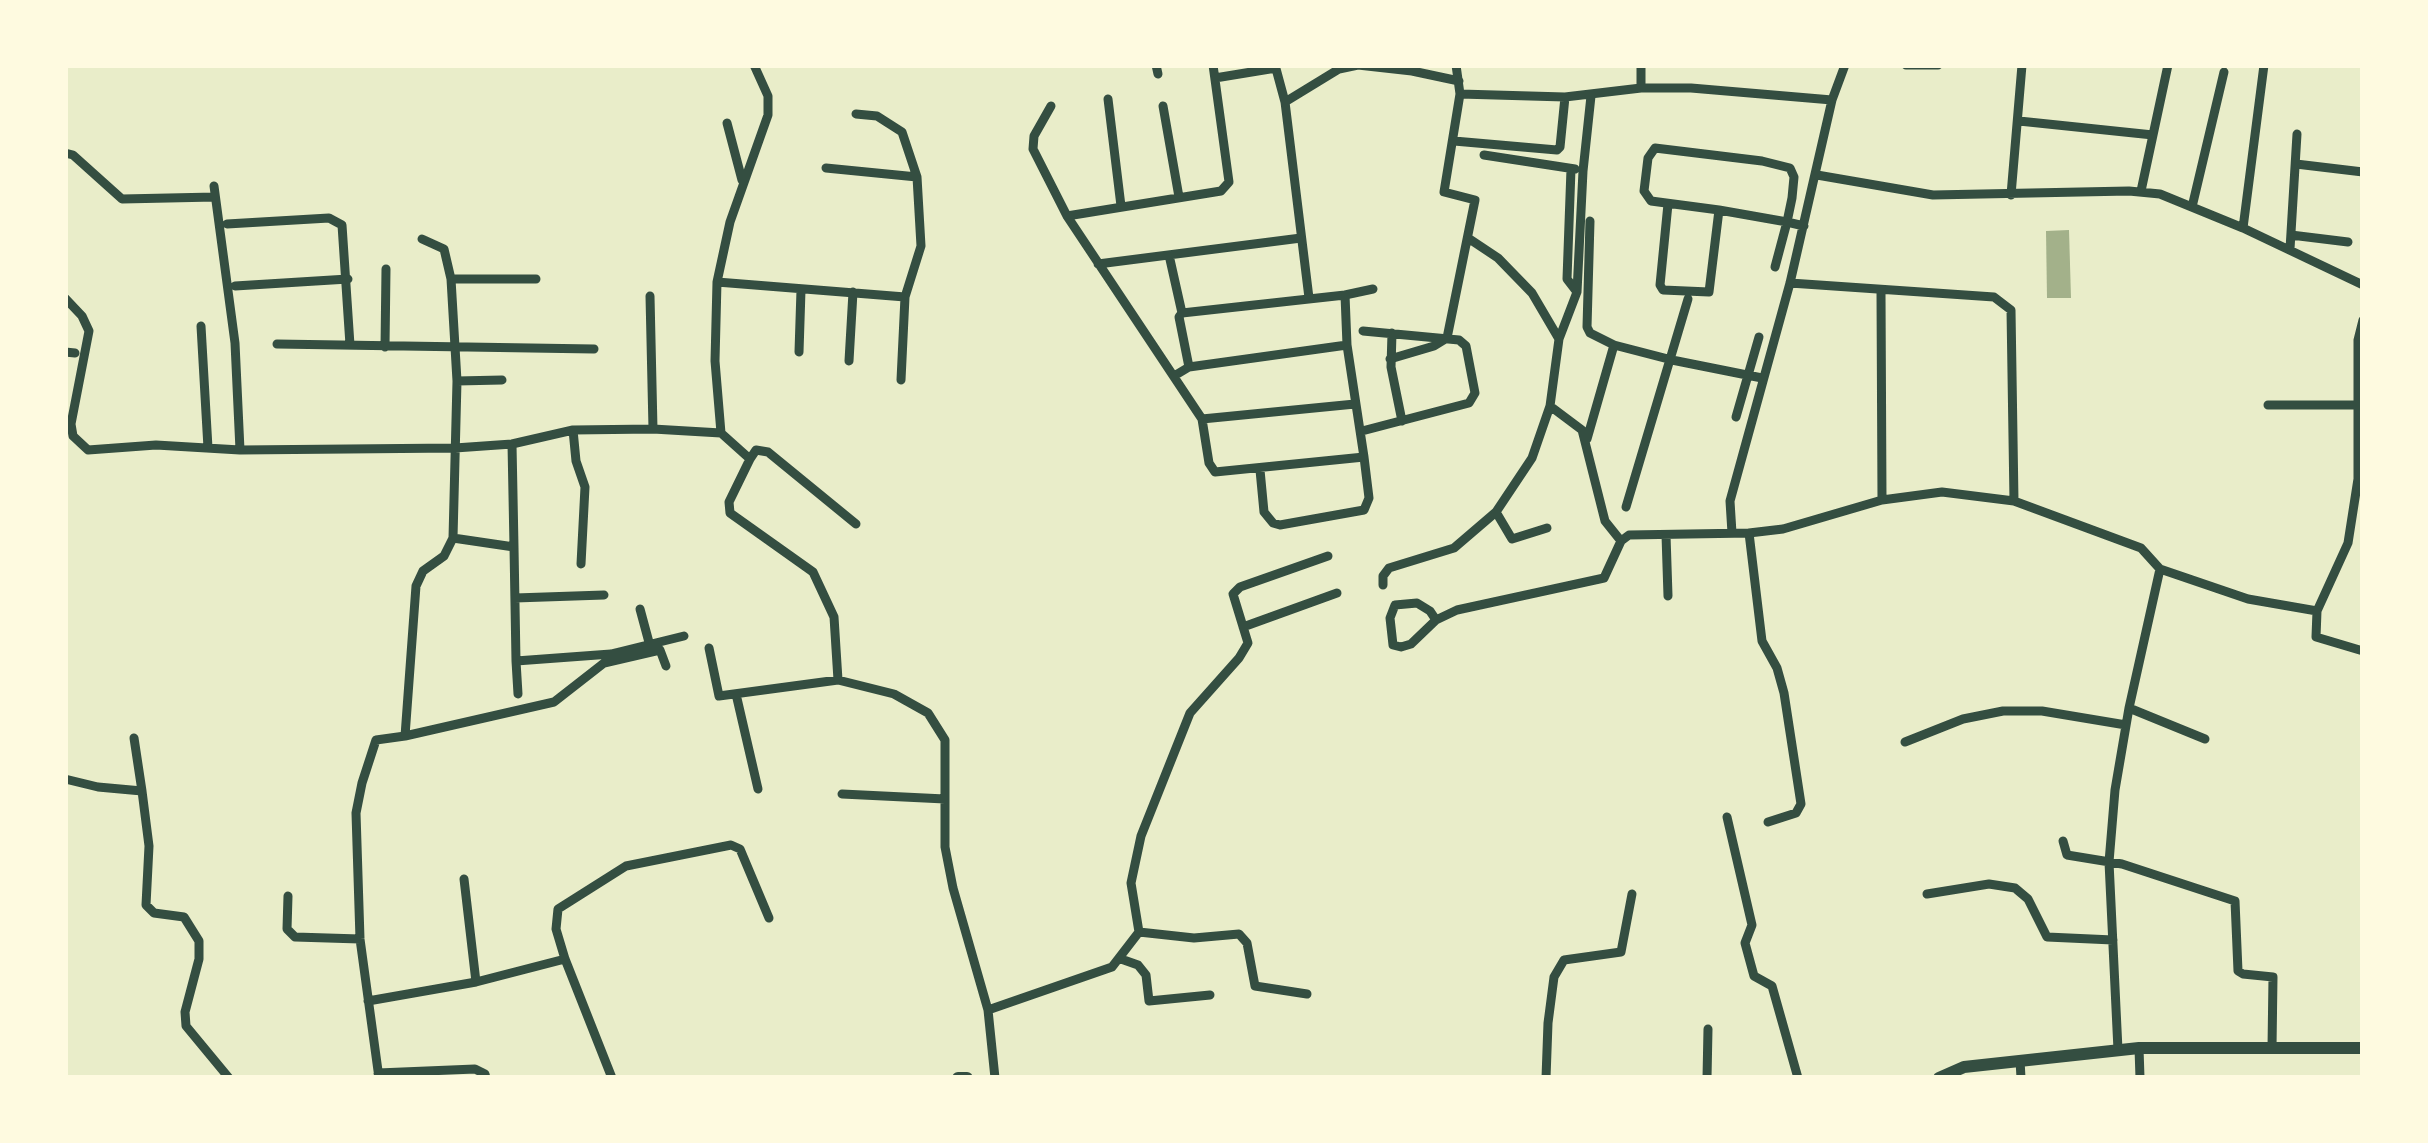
<!DOCTYPE html>
<style>
body{margin:0}
#map{position:relative;width:2428px;height:1143px;overflow:hidden;background:#e9edc9;font-family:Bitter,serif}
canvas{display:block}
.frame{position:absolute;inset:0;border:68px solid #fefae0;pointer-events:none}
</style>
<div id="map">
<canvas width="2428" height="1143"></canvas>
<div class="frame"></div>
</div>
<script>
const g = document.querySelector('canvas').getContext('2d');
g.lineJoin = 'round';
function fill(path, color) { g.fillStyle = color; g.fill(path, 'evenodd'); }
const poly = rows => new Path2D(rows.map(r => 'M' + r).join(''));
function strokePath(path, color, width, dash) { g.strokeStyle = color; g.lineWidth = width; g.lineCap = dash ? 'butt' : 'round'; g.setLineDash(dash || []); g.stroke(path); }
fill(poly([
 [2069,230,2071,298,2047,298,2046,231]
]), '#a3b18a');
strokePath(poly([
 [754,65,768,96,768,115,730,222,717,282,715,361,721,433,750,459,729,502,730,513,813,572,834,617,838,680],
 [1156,65,1158,74],
 [1275,65,1285,102,1309,298],
 [1456,65,1460,94,1565,97,1641,88],
 [1641,65,1641,88,1691,88,1832,100,1790,283,1730,501,1732,533],
 [1906,65,1938,65],
 [1215,78,1276,68],
 [1108,99,1121,206],
 [1832,100,1845,65],
 [1285,102,1339,69,1358,65,1412,71,1459,81],
 [1051,106,1034,136,1033,149,1067,216,1202,419,1209,463,1215,472,1364,457,1347,345],
 [1163,106,1179,197],
 [856,114,877,116,902,132,917,177,921,246,905,297,901,380],
 [2019,121,2153,135],
 [727,123,742,180],
 [1454,141,1557,150,1560,147,1565,97],
 [65,153,73,155,122,199,215,197],
 [1484,155,1575,169],
 [2296,164,2363,172],
 [826,168,917,177],
 [1571,169,1567,279,1577,292],
 [1817,175,1933,195,2129,191,2160,194,2243,228,2363,285],
 [214,186,235,343,240,450],
 [2141,191,2168,65],
 [2011,195,2022,65],
 [1668,204,1660,285,1663,290,1709,292,1719,210],
 [2192,207,2224,72],
 [1067,216,1221,191,1229,182,1213,65],
 [1590,221,1587,327,1590,333,1614,345,1672,360,1762,378],
 [227,224,329,218,342,225,350,345],
 [2243,228,2264,65],
 [2291,235,2348,242],
 [1468,238,1498,258,1532,293,1559,339],
 [422,239,444,249,451,279,457,381,453,538],
 [2290,249,2297,134],
 [1169,255,1182,313],
 [1098,264,1301,238],
 [1775,267,1787,222,1792,198,1794,177,1790,168,1762,161,1655,148,1648,158,1644,191,1651,201,1719,210,1787,222,1804,226],
 [451,279,536,279],
 [717,282,905,297],
 [1790,283,1994,297,2011,310,2014,501],
 [235,286,348,279],
 [1881,292,1882,500],
 [1345,295,1373,289],
 [650,296,653,429],
 [65,298,82,316,89,331,71,424,73,436,88,450,156,445,240,450,455,448,512,444,573,430,653,429,721,433],
 [201,326,208,448],
 [1392,333,1391,367,1402,421],
 [277,344,594,349],
 [385,347,386,269],
 [65,352,75,353],
 [799,352,801,290],
 [1390,359,1434,346,1447,338,1475,200,1444,192,1460,94],
 [849,361,853,292],
 [1174,376,1189,367,1347,345,1345,295,1182,313,1179,317,1189,367],
 [457,381,502,380],
 [2268,405,2359,405],
 [1550,406,1582,430,1605,521,1621,541],
 [1736,417,1759,337],
 [1202,419,1355,404],
 [573,430,576,461,585,487,581,564],
 [1362,431,1469,403,1475,393,1466,346,1459,340,1363,331],
 [1587,439,1614,345],
 [750,459,756,450,768,452,856,524],
 [1260,470,1264,512,1273,523,1280,525,1364,510,1369,498,1364,457],
 [1626,507,1688,299],
 [1496,512,1512,539,1547,528],
 [1749,533,1762,641,1777,668,1784,693,1801,804,1796,813,1768,822],
 [1666,535,1668,596],
 [514,547,516,661,611,654,684,636],
 [2160,569,2248,599,2317,611,2348,543,2358,479,2358,340,2363,320],
 [1383,585,1383,576,1389,568,1454,548,1496,512,1532,458,1550,406,1559,339,1577,292,1583,171,1591,96],
 [515,598,604,595],
 [640,609,650,646],
 [2317,611,2316,637,2363,651],
 [1436,620,1430,611,1417,603,1395,605,1390,618,1393,645,1401,647,1411,644,1436,620,1457,610,1604,578,1621,541,1629,535,1749,533,1783,529,1882,500,1942,492,2014,501,2141,548,2160,569,2129,708,2115,790,2109,862,2118,1050],
 [1243,627,1337,593],
 [709,648,719,696,838,680,894,694,928,713,945,740,945,847,953,888,988,1010,995,1078],
 [516,661,518,694],
 [736,694,758,789],
 [2129,708,2205,739],
 [405,736,554,702,604,663,660,650,666,666],
 [134,738,142,791],
 [1905,742,1963,719,2003,711,2042,711,2126,725],
 [65,779,98,787,142,791,149,846,146,905,154,913,184,917,199,941,199,959,185,1012,186,1026,229,1078],
 [842,794,945,799],
 [1727,817,1752,925,1745,943,1754,976,1772,986,1798,1078],
 [2063,841,2067,855,2122,864,2235,901,2238,971,2243,974,2273,977,2272,1048],
 [1927,894,1989,884,2015,888,2028,899,2047,937,2113,940],
 [288,896,287,929,295,937,360,939],
 [1139,932,1131,883,1141,836,1190,713,1239,658,1248,643,1233,594,1240,587,1328,556],
 [1121,959,1138,965,1146,975,1149,1001,1210,995],
 [476,982,565,959],
 [368,1001,476,982,464,879],
 [988,1010,1112,967,1139,932,1194,938,1239,934,1247,943,1255,986,1307,994],
 [2139,1048,2140,1078],
 [2020,1060,2021,1078],
 [378,1073,475,1069,485,1074,486,1078],
 [379,1078,360,939,356,813,362,783,376,740,405,736,416,586,423,571,444,556,453,538,514,547,512,444],
 [612,1078,565,959,556,929,558,909,626,866,731,845,740,849,769,918],
 [1546,1078,1548,1023,1554,977,1564,960,1621,952,1632,894],
 [1707,1078,1708,1029]
]), '#344e41', 9);
strokePath(poly([
 [958,1078,967,1078],
 [1939,1078,1964,1067,2139,1048,2363,1048]
]), '#344e41', 12);
</script>
